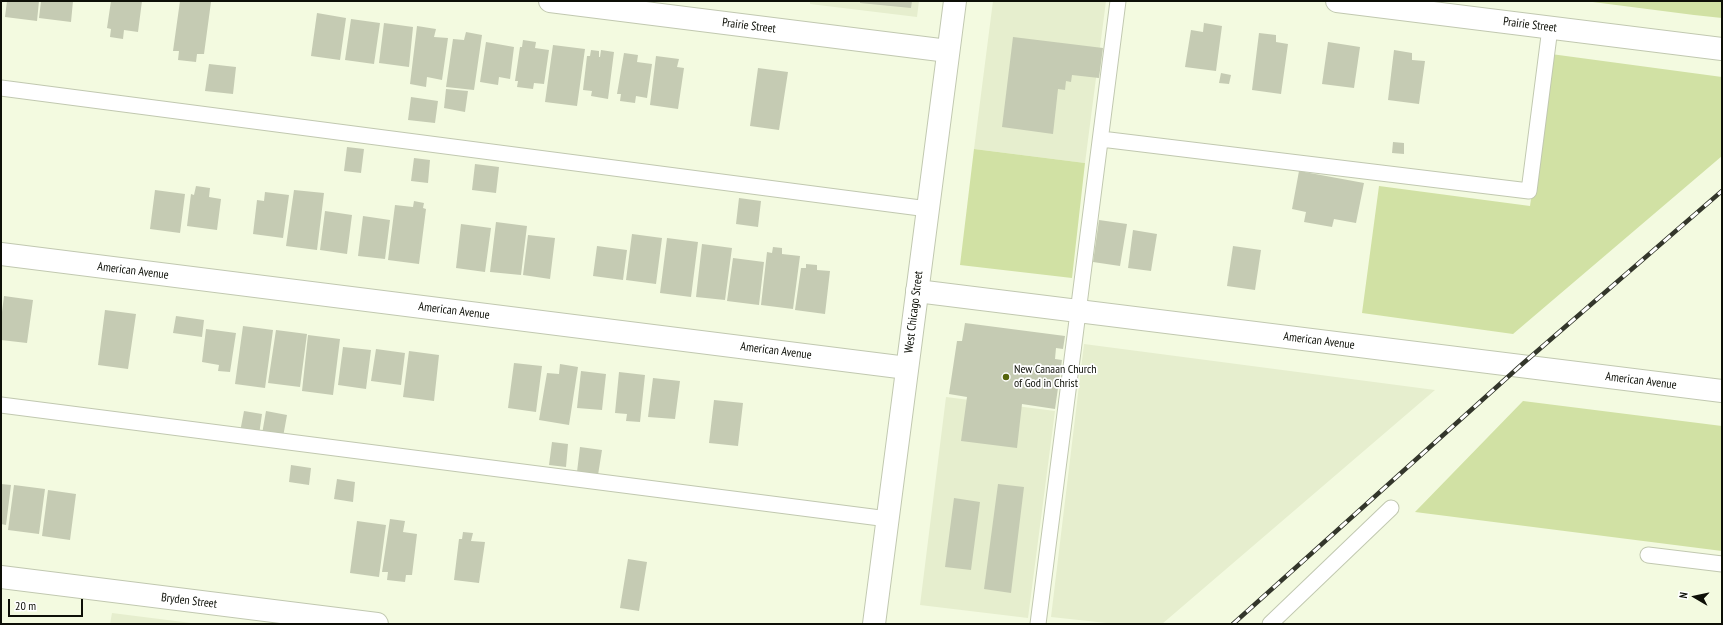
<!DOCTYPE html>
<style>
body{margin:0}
#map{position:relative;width:1723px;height:625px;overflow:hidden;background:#f3fae0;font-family:"PT Sans Narrow",sans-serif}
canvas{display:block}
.frame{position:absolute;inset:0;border:2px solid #0d0f07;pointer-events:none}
.north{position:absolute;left:1675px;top:577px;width:40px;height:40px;-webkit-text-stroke:3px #fff;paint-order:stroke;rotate:279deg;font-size:11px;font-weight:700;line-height:16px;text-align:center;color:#0d0f07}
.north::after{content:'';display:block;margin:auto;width:14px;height:18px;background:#0d0f07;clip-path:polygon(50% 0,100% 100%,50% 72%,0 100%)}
.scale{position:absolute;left:8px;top:599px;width:75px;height:18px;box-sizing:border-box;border:2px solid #0d0f07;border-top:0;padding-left:5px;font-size:12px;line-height:14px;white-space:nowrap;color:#0d0f07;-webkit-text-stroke:3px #fff;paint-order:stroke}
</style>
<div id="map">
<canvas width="1723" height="625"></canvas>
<div class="frame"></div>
<div class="north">N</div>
<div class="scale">20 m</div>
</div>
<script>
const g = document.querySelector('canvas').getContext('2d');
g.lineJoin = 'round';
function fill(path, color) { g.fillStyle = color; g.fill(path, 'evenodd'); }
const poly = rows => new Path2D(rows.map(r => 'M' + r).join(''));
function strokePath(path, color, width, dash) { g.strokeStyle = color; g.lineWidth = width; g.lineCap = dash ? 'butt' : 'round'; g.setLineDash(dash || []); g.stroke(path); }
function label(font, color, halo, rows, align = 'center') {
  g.font = font + ' "PT Sans Narrow",sans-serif'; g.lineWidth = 3.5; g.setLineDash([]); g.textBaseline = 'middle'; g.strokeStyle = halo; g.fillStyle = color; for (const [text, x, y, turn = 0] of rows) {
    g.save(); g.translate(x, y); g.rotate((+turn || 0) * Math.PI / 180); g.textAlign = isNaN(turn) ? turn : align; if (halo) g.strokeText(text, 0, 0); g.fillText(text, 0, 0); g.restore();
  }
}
fill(poly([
 [810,1,919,1,917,17,810,4],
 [993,1,1106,1,1085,163,974,149],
 [1084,344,1435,390,1162,624,1116,624,1051,617],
 [946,397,1055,411,1028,618,920,605],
 [112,613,199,624,110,624]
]), '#e6eece');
fill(poly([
 [1585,1,1722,1,1722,18,1694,15],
 [1551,54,1722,77,1722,156,1513,334,1362,313,1379,186,1530,206],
 [974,149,1085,163,1072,278,960,265],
 [1523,401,1722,426,1722,551,1415,512]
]), '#d1e1a4');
fill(poly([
 [7,1,39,1,37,21,5,17],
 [41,1,73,1,71,22,39,18],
 [111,1,142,1,138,32,124,30,123,39,110,37,111,29,107,28],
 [180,1,211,2,204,54,197,54,196,62,178,60,179,51,173,51],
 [860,1,912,1,911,8,860,3],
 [317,13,346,18,340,60,311,56],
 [351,19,380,23,374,64,345,60],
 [384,23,413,27,409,67,379,63],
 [1204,23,1222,26,1216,71,1185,67,1191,30,1203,32],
 [417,26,436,29,434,37,448,38,442,80,427,77,426,87,410,84],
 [466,32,482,35,474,90,446,87,453,39,464,40],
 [1259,33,1276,35,1276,42,1288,44,1281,94,1252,90],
 [1013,37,1103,48,1099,78,1072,75,1071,82,1066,81,1065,90,1058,89,1053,134,1002,127],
 [523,40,536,42,535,48,549,50,544,84,534,83,533,89,517,87,518,81,515,81,520,47,522,47],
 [486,42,514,47,510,79,499,77,498,85,480,82],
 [1328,42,1360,47,1354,88,1322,84],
 [553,45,585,49,577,106,545,102],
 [591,50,599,51,599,57,600,57,601,50,614,52,608,99,591,96,592,91,583,90,587,56,590,56],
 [1394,50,1412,53,1412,60,1425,61,1419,104,1388,100],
 [624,53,638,55,637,62,652,64,647,98,636,96,635,103,620,101,621,94,617,94],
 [656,56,679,59,677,67,684,68,678,109,650,105],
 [209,64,236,67,233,94,205,91],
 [758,68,788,72,779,130,750,126],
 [1221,73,1231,75,1229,84,1219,83],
 [446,89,468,91,465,112,444,108],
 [411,97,438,101,435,123,408,120],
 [1393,142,1404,143,1404,154,1392,153],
 [347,147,364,149,361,173,344,171],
 [414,158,430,160,428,183,411,181],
 [475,164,499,167,496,193,472,190],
 [1299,171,1364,183,1356,223,1334,219,1332,227,1304,222,1306,212,1292,209],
 [196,186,210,188,209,197,221,199,217,230,187,226,191,194,194,195],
 [155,190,185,194,180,233,150,229],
 [294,190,324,193,317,250,286,246],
 [265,192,289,195,283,238,253,234,257,200,264,201],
 [739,198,761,201,758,227,736,224],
 [414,201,424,203,423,208,426,209,419,264,388,260,395,205,413,207],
 [325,211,352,215,347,254,320,250],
 [363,216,390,220,385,259,358,256],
 [1099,220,1127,224,1120,266,1093,262],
 [496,222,527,226,521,275,490,272],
 [461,224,491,228,485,272,456,268],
 [1133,230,1157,234,1151,271,1128,268],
 [632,234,662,238,656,284,626,280],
 [528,235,555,238,550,279,523,275],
 [667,238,698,242,691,297,660,293],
 [702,244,732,248,725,300,696,297],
 [597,246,627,250,623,280,593,276],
 [1233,246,1261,250,1255,290,1227,286],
 [773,247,782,248,782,254,800,256,793,309,761,305,767,252,772,253],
 [733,258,764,262,759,305,727,301],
 [806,264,817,265,817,270,830,271,825,314,795,310,801,268,806,268],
 [4,296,33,300,27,343,1,340,1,320],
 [105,310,136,314,128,369,98,365],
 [176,316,204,320,202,337,173,333],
 [965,323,1065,336,1063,349,1056,348,1055,359,1062,360,1055,409,1022,404,1017,448,961,441,967,397,949,394,957,341,962,341],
 [243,326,273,330,265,388,235,384],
 [206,329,236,333,230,372,218,371,219,365,202,362],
 [276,330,307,334,300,387,268,383],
 [308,335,340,339,333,395,302,391],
 [343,347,371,350,366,389,338,385],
 [376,349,405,353,401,385,371,381],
 [409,351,439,355,434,401,403,397],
 [514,363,542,366,536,412,508,408],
 [560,364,578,367,569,425,539,420,547,373,559,374],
 [581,371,606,374,602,410,577,408],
 [619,372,645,375,640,422,626,421,627,414,615,413],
 [653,378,680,381,675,419,648,417],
 [714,400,743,403,738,446,709,443],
 [244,411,262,414,259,435,240,432],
 [266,411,287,415,283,437,262,434],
 [552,442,568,444,566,467,549,465],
 [580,447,602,450,598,475,577,472],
 [291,465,311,468,309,485,289,482],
 [337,479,355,482,353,502,334,499],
 [1,484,11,485,6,525,1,524],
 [998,484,1024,487,1011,593,984,589],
 [14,485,45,489,39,534,8,530],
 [48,490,76,494,70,540,42,536],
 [954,498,980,502,971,570,945,567],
 [390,519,405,521,403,532,417,534,412,575,406,575,405,582,387,580,388,572,382,572],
 [357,521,386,525,379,577,350,573],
 [463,532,473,533,471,541,485,542,479,583,454,580,459,539,462,539],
 [628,559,647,562,639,611,620,608]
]), '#c5cbb3');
const service = poly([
 [1,88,928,209],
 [1101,139,1529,191,1550,28],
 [1,405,888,519],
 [1648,555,1722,564],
 [1038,624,1118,1],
 [1270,624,1391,508]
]);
const minor = poly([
 [550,1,948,51],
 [1337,1,1722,49],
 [1,254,907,368],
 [917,291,1722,391],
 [1,577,377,624]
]);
const tertiary = poly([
 [874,624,955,1]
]);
strokePath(service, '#c1c8b0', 17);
strokePath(minor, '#c1c8b0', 24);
strokePath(tertiary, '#c1c8b0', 24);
strokePath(service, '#fff', 15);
strokePath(minor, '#fff', 22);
strokePath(tertiary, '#fff', 22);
const rail = poly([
 [1233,624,1520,366,1722,191]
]);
strokePath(rail, '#33362b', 4.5);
strokePath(rail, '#fff', 3, [9]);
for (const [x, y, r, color] of [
 [1006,377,4,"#55650b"]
]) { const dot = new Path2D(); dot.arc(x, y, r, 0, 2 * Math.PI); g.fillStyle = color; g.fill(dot); strokePath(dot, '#fff', 1.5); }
label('12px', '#0d0f07', '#fff', [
 ["Prairie Street",1530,25,7],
 ["Prairie Street",749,26,7],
 ["American Avenue",133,271,7],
 ["American Avenue",454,311,7],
 ["West Chicago Street",914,312,-83],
 ["American Avenue",1319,341,7],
 ["American Avenue",776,351,7],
 ["American Avenue",1641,381,7],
 ["Bryden Street",189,601,7]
]);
label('12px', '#0d0f07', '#fff', [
 ["New Canaan Church",1014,370],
 ["of God in Christ",1014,384]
], 'left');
</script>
